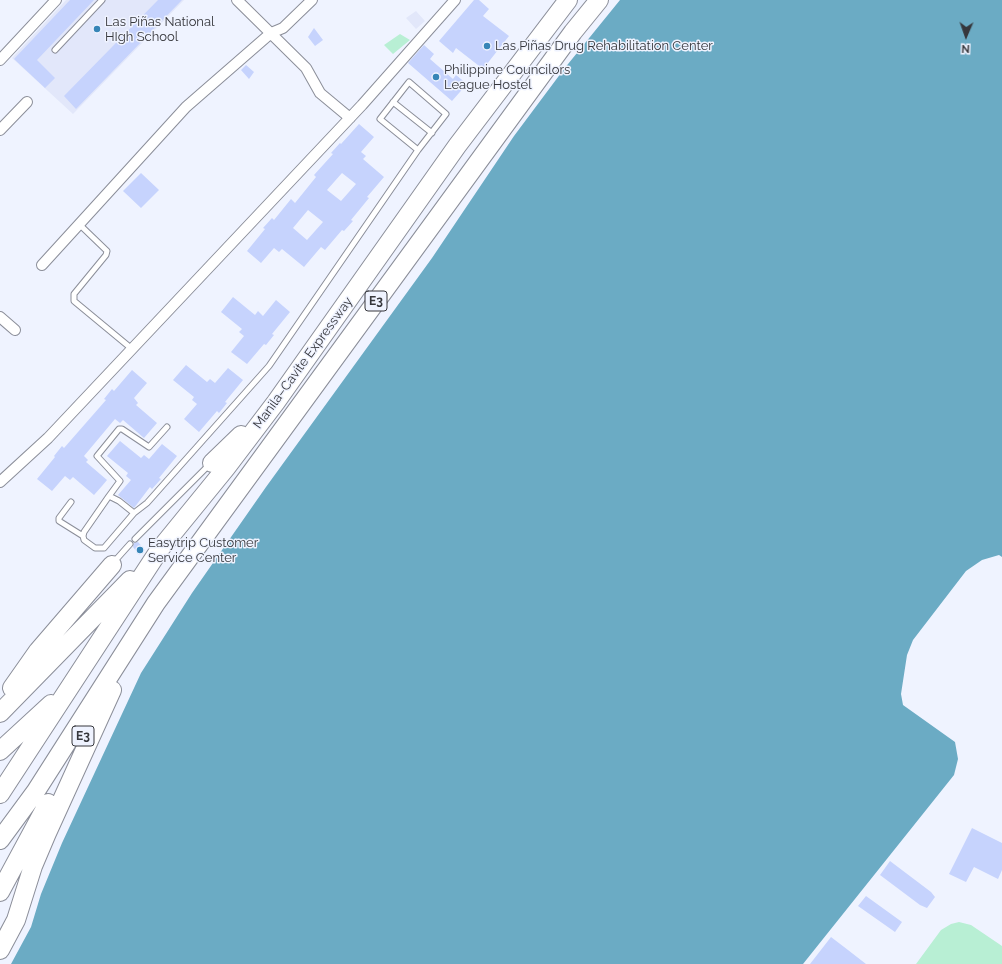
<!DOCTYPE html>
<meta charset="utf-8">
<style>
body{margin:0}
#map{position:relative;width:1002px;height:964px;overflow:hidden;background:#eff3ff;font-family:Raleway,sans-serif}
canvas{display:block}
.north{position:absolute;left:946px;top:16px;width:40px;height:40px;-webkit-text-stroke:3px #eff3ff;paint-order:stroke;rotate:182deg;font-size:11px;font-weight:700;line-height:16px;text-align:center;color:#36373c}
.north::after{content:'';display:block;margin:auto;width:14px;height:18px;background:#36373c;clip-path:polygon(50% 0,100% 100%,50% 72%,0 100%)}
</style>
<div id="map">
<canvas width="1002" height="964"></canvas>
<div class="north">N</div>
</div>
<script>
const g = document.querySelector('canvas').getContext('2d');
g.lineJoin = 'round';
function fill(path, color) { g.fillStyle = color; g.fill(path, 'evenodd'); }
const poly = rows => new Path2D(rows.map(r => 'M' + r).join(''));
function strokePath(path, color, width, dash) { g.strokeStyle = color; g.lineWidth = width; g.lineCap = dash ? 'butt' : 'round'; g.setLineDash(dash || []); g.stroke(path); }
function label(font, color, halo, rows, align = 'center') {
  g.font = font + ' Raleway,sans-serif'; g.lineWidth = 3; g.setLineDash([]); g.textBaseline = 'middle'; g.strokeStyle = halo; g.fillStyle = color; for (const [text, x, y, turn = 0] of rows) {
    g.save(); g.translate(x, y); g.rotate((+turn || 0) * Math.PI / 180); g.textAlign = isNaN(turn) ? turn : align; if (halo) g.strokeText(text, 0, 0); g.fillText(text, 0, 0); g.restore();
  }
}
fill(poly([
 [66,0,184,0,73,114,12,58],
 [416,11,425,21,416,29,406,18]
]), '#e2e7fa');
fill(poly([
 [400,34,410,40,393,54,384,45],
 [959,922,971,925,1002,946,1002,964,916,964,941,930,951,924]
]), '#b8efd4');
fill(poly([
 [620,0,1002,0,1002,557,999,555,982,560,966,571,913,640,907,655,901,694,903,705,955,742,958,759,954,775,803,964,11,964,31,927,41,894,62,843,141,673,192,593,266,487,432,258,514,136,564,69]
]), '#6babc4');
fill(poly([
 [70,0,94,0,37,60,55,78,45,88,14,59],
 [158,0,182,0,76,109,64,96],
 [474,0,479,0,489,9,483,16,509,36,483,69,456,48,453,53,439,41],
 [314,28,323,40,315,46,308,37],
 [424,45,434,54,430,59,453,79,456,75,467,84,452,101,408,63],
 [246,65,254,72,249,79,241,70],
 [359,124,374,137,361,152,366,156,363,159,384,177,367,197,369,198,351,220,353,221,344,231,342,230,325,250,321,247,304,267,282,249,279,252,274,248,261,263,247,251,265,229,263,228,272,218,274,220,291,199,295,203,316,177,314,175,333,154,331,153,340,143,341,144],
 [342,173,356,184,341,201,327,190],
 [308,210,323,222,307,240,293,228],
 [141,173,159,190,141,208,123,191],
 [233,297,255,315,258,311,263,316,276,300,290,312,272,334,274,335,266,345,264,344,247,364,231,352,244,336,239,332,242,329,221,312],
 [186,365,207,382,210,379,215,383,228,368,243,380,225,402,227,403,219,413,217,411,199,432,184,419,197,404,192,400,194,397,173,380],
 [132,370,147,383,134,398,138,403,136,405,157,423,144,438,123,420,120,423,115,419,84,456,88,460,86,462,107,480,102,486,94,495,73,477,70,480,65,476,52,491,37,479,55,457,54,456,62,446,64,448,106,400,104,399,112,389,114,391],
 [120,441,141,458,144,455,149,459,162,444,177,456,159,478,161,479,152,489,150,487,134,508,118,495,131,480,126,476,128,473,107,456],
 [138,542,145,550,139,555,133,547,134,543],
 [972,828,1002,843,1002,870,998,879,974,867,966,882,949,874],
 [890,861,931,892,935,897,927,908,920,905,880,875],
 [866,896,902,922,895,932,858,906],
 [831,937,848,950,866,964,810,964]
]), '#c6d3fd');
const service = poly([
 [55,50,102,0],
 [393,102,432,133],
 [80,225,107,251,106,255,74,294,74,301,132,349],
 [71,502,59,518,59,521,83,536,84,540,95,548,104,548,134,513,147,503,269,366,418,150,446,114,409,82,380,119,418,150],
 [134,513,119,501,109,496,120,481,97,456,119,429,122,429,149,447,167,427],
 [83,536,84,532,109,496],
 [135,539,209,465],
 [113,563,130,544]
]);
const minor = poly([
 [237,0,306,68,320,93,350,118],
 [0,60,56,0],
 [0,130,27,102],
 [42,265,186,107,271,33,283,28,312,0],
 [0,317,15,330],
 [0,482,48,438,362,105,455,0]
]);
const motorway = poly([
 [212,463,241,435],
 [12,688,38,651,112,565],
 [0,713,130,580],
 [0,751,51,704],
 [0,794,160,549,226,468,276,402,457,146,568,0],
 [0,840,36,791,156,603,573,32,599,0],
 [0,892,48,803],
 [0,950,16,920,33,866,47,833,112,690]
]);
strokePath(service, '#8b8e99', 7);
strokePath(minor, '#8b8e99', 12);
strokePath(motorway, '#8b8e99', 20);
strokePath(service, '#fff', 5);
strokePath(minor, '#fff', 10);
strokePath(motorway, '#fff', 18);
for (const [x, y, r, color] of [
 [97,29,4,"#3685b7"],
 [487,46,4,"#3685b7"],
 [436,77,4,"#3685b7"],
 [140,550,4,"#3685b7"]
]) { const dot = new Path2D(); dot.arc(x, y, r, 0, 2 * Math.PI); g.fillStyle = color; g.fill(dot); strokePath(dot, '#eff3ff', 1.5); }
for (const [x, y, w] of [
 [376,301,22],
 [83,736,22]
]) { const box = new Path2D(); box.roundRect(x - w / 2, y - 10, w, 20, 3); g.fillStyle = '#eff3ff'; g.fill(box); strokePath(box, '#36373c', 1); }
label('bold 12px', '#36373c', null, [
 ["E3",376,301],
 ["E3",83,736]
]);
label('13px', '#36373c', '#eff3ff', [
 ["Las Piñas National",105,22],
 ["HIgh School",105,37],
 ["Las Piñas Drug Rehabilitation Center",495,46],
 ["Philippine Councilors",444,70],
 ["League Hostel",444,85],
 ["Easytrip Customer",148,543],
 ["Service Center",148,558]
], 'left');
label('13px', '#36373c', '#eff3ff', [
 ["Manila–Cavite Expressway",303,363,-54]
]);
</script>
